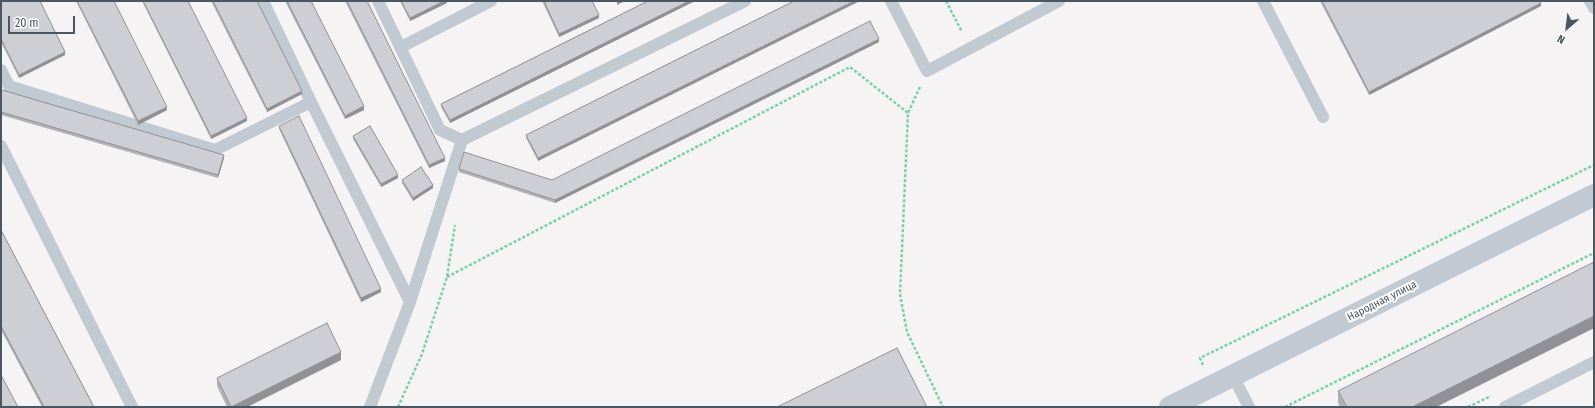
<!DOCTYPE html>
<meta charset="utf-8">
<style>
body{margin:0}
#map{position:relative;width:1595px;height:408px;overflow:hidden;background:#f5f3f3;font-family:"Fira Sans Condensed",sans-serif}
canvas{display:block}
.frame{position:absolute;inset:0;border:2px solid #4a5661;pointer-events:none}
.north{position:absolute;left:1547px;top:8px;width:40px;height:40px;-webkit-text-stroke:3px #fff;paint-order:stroke;rotate:208deg;font-size:11px;font-weight:700;line-height:16px;text-align:center;color:#4a5661}
.north::after{content:'';display:block;margin:auto;width:14px;height:18px;background:#4a5661;clip-path:polygon(50% 0,100% 100%,50% 72%,0 100%)}
.scale{position:absolute;left:8px;top:16px;width:67px;height:18px;box-sizing:border-box;border:2px solid #4a5661;border-top:0;padding-left:5px;font-size:12px;line-height:14px;white-space:nowrap;color:#4a5661;-webkit-text-stroke:3px #fff;paint-order:stroke}
</style>
<div id="map">
<canvas width="1595" height="408"></canvas>
<div class="frame"></div>
<div class="north">N</div>
<div class="scale">20 m</div>
</div>
<script>
const g = document.querySelector('canvas').getContext('2d');
g.lineJoin = 'round';
const poly = rows => new Path2D(rows.map(r => 'M' + r).join(''));
function strokePath(path, color, width, dash) { g.strokeStyle = color; g.lineWidth = width; g.lineCap = dash ? 'butt' : 'round'; g.setLineDash(dash || []); g.stroke(path); }
function fill(path, color) { g.fillStyle = color; g.fill(path, 'evenodd'); }
function label(font, color, halo, rows, align = 'center') {
  g.font = font + ' "Fira Sans Condensed",sans-serif'; g.lineWidth = 4; g.setLineDash([]); g.textBaseline = 'middle'; g.strokeStyle = halo; g.fillStyle = color; for (const [text, x, y, turn = 0] of rows) {
    g.save(); g.translate(x, y); g.rotate((+turn || 0) * Math.PI / 180); g.textAlign = isNaN(turn) ? turn : align; if (halo) g.strokeText(text, 0, 0); g.fillText(text, 0, 0); g.restore();
  }
}
strokePath(poly([
 [946,1,962,32],
 [920,87,908,113,900,294,907,332,943,407],
 [447,277,850,67,908,113],
 [1203,365,1200,358,1594,165],
 [398,407,422,354,447,277,455,225],
 [1285,407,1594,253],
 [1468,407,1491,396]
]), '#7ad0a6', 2.5, [3, 2]);
strokePath(poly([
 [263,1,311,102,410,302],
 [378,1,440,130,462,140],
 [891,1,927,71,1059,1],
 [1263,1,1323,117],
 [1590,1,1594,8],
 [401,47,491,1],
 [1,70,9,86,215,150,311,102],
 [1,146,132,407],
 [1233,376,1249,407],
 [370,407,410,302,462,140,745,1],
 [1505,407,1594,362]
]), '#c1cad2', 12);
strokePath(poly([
 [1170,407,1594,195]
]), '#c1cad2', 22);
fill(poly([
 [1,1,65,55,19,78,1,42],
 [76,1,114,1,167,110,138,125],
 [142,1,188,1,247,121,211,139],
 [211,1,257,1,302,94,267,112],
 [285,1,311,1,364,110,345,119],
 [345,1,367,1,445,161,429,168],
 [400,1,447,1,447,3,410,21],
 [542,1,592,1,599,18,559,37],
 [648,1,695,1,450,123,441,107,441,104],
 [794,1,538,161,526,138,526,135],
 [1320,1,1540,1,1541,6,1369,95],
 [879,42,555,203,459,172,459,169,552,180],
 [1,89,2,90,224,158,218,178,1,115],
 [279,126,381,292,361,302,279,129],
 [353,136,398,178,381,187,353,139],
 [402,180,433,188,413,201,402,183],
 [1,230,94,407,42,407,1,330],
 [1594,328,1436,407,1340,407,1338,403,1338,391],
 [341,360,247,407,227,407,217,386,217,378]
]), '#b0b2b7');
fill(poly([
 [444,1,447,1,447,3,410,21,410,18],
 [619,1,625,1,617,5,617,2],
 [689,1,695,1,450,123,450,120],
 [854,1,860,1,538,161,538,158],
 [1541,3,1541,6,1369,95,1369,92],
 [599,15,599,18,559,37,559,34],
 [879,39,879,42,555,203,555,200],
 [65,52,65,55,19,78,19,75],
 [302,91,302,94,267,112,267,109],
 [364,106,364,110,345,119,345,116],
 [167,107,167,110,138,125,138,121],
 [247,118,247,121,211,139,211,136],
 [224,155,224,158,218,178,218,175],
 [445,158,445,161,429,168,429,165],
 [398,175,398,178,381,187,381,184],
 [433,185,433,188,413,201,413,198],
 [381,289,381,292,361,302,361,298],
 [1594,316,1594,328,1436,407,1412,407],
 [341,352,341,360,247,407,231,407]
]), '#909195');
const building = poly([
 [1,1,40,1,65,52,19,75,1,39,1,1],
 [77,1,114,1,167,107,138,121,77,1],
 [143,1,188,1,247,118,211,136,143,1],
 [213,1,257,1,302,91,267,109,213,1],
 [287,1,311,1,364,106,345,116,287,1],
 [347,1,367,1,445,158,429,165,347,1],
 [401,1,444,1,410,18,401,1],
 [544,1,592,1,599,15,559,34,544,1],
 [648,1,689,1,450,120,441,104,648,1],
 [794,1,854,1,538,158,526,135,794,1],
 [1322,1,1540,1,1541,3,1369,92,1322,1],
 [870,21,879,39,555,200,459,169,464,152,552,180,870,21],
 [1,89,2,90,224,155,218,175,1,112,1,89],
 [299,116,381,289,361,298,279,126,299,116],
 [370,126,398,175,381,184,353,136,370,126],
 [421,167,433,185,413,198,402,180,421,167],
 [1,230,94,407,44,407,1,326,1,230],
 [1594,262,1594,316,1412,407,1347,407,1338,391,1594,262],
 [327,323,341,352,231,407,217,378,327,323],
 [897,348,927,407,777,407,897,348],
 [1,375,18,407,1,407,1,375]
]);
fill(building, '#cdcfd5');
strokePath(building, '#909195', 1);
label('11px', '#4a5661', '#fff', [
 ["Народная улица",1382,301,-27]
]);
</script>
